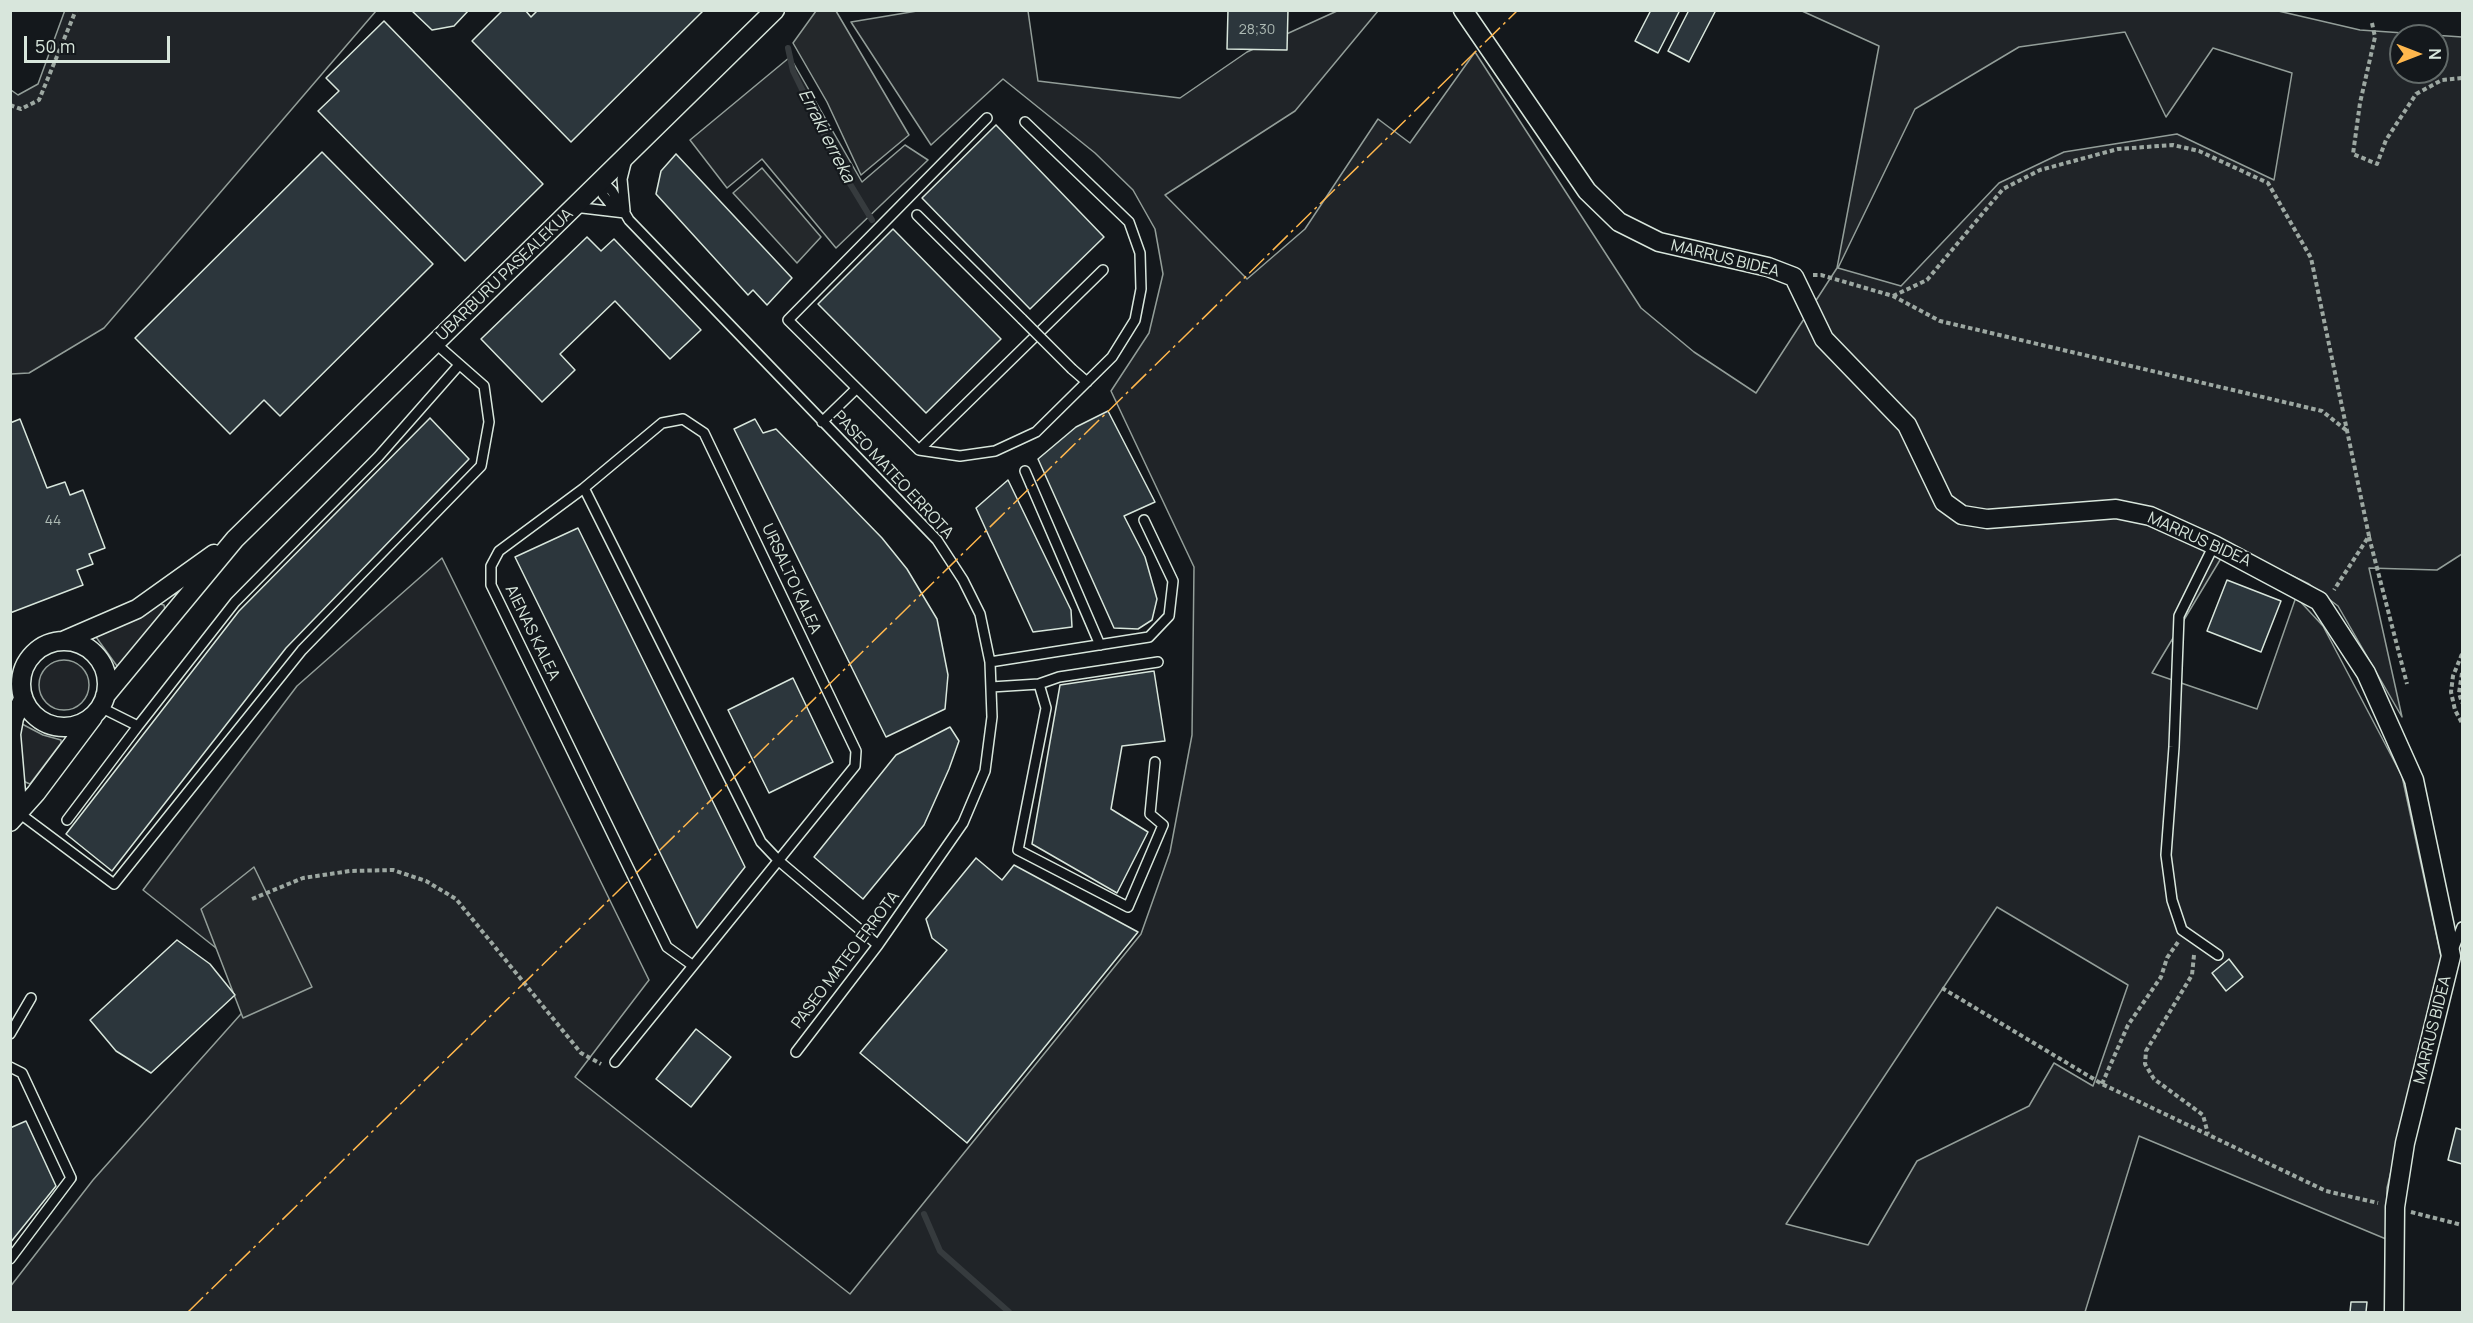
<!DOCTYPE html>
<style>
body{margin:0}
#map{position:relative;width:2473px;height:1323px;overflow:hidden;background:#14181c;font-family:Manrope,sans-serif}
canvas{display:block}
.frame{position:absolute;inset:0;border:12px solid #d8e6dc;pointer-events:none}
.north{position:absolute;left:2389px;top:24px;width:60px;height:60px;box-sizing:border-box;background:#14181c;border:2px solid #626a69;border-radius:50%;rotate:90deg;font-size:16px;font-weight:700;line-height:24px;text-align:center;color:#d8e6dc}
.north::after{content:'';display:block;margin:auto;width:21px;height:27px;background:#ffb74d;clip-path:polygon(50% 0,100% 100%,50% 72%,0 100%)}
.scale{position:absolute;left:24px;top:36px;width:146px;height:27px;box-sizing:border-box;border:3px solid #d8e6dc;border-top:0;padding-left:8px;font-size:18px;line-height:21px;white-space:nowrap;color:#d8e6dc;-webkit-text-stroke:4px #14181c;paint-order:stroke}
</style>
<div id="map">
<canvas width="2473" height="1323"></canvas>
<div class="frame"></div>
<div class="north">N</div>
<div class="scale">50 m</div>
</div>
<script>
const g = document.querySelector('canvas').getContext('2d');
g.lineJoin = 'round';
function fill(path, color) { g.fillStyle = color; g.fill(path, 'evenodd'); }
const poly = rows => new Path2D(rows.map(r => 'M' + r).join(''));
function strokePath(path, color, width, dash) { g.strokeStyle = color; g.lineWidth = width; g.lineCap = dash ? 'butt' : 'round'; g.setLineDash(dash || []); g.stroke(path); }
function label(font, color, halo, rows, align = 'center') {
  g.font = font + ' Manrope,sans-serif'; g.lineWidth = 4.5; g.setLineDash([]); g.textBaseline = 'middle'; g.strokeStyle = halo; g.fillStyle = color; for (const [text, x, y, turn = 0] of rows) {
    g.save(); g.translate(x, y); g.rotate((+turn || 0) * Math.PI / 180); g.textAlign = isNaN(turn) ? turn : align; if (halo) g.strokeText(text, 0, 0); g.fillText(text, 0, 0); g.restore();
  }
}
const green = poly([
 [65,10,376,11,104,328,29,373,11,374,11,90,18,95,38,84,65,10],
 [2274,10,2360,30,2462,37,2462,554,2437,570,2369,568,2402,717,2338,606,2309,584,2229,545,2152,673,2257,709,2296,597,2323,626,2402,776,2442,961,2387,1188,2386,1239,2139,1136,2085,1312,11,1312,10,1287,93,1180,265,987,143,890,297,686,442,558,649,980,575,1077,850,1294,1141,934,1170,852,1192,735,1194,567,1111,391,1149,333,1163,274,1155,229,1133,190,1095,153,1003,79,931,145,851,22,917,11,1028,11,1038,81,1180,98,1247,52,1337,11,1378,11,1295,111,1165,195,1247,279,1305,229,1378,119,1410,143,1475,52,1641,308,1694,352,1756,393,1837,268,1879,46,1802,11,2274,10],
 [2125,32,2166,117,2213,48,2292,73,2274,180,2177,134,2064,152,1999,183,1901,286,1838,268,1915,109,2019,47,2125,32],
 [2401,36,2437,36,2437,72,2401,72,2401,36],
 [1997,907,2128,985,2093,1086,2054,1063,2029,1106,1917,1161,1868,1245,1786,1224,1997,907],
 [790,57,862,182,905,145,928,160,836,248,762,159,727,188,690,140,790,57],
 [160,604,164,605,165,610,120,666,117,666,96,637,160,604],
 '39 685a25 25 0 1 1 50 0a25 25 0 1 1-50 0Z',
 [22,724,43,735,61,740,61,743,30,784,23,781,19,725,22,724]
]);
fill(green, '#202428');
strokePath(green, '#939e99', 1.5);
const parking = poly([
 [816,11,836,11,909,135,861,175,827,102,793,43,816,11],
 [762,168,821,237,797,263,733,193,762,168],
 [254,867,312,987,243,1018,201,909,254,867]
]);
fill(parking, '#24282b');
strokePath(parking, '#939e99', 1.5);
strokePath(poly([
 [788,48,793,71,841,169,872,220],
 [924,1214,940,1251,1009,1312]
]), '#363b3e', 6);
const building = poly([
 [411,10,469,10,454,26,432,30,411,10],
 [503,10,525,10,531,17,538,10,704,10,571,142,472,41,503,10],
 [1228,10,1288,10,1287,50,1227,49,1228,10],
 [1651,10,1680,10,1658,53,1635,41,1651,10],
 [1689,10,1716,10,1689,62,1668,51,1689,10],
 [384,21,543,184,465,261,318,111,339,91,326,78,384,21],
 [996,125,1104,237,1030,309,922,198,996,125],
 [322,152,433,264,280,416,264,400,230,434,135,338,322,152],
 [676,154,792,278,767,305,753,290,748,295,656,194,661,171,676,154],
 [893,229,1001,339,926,413,818,304,893,229],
 [587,237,601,251,614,239,701,330,670,359,615,301,560,354,575,370,542,402,481,339,587,237],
 [1108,411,1155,502,1124,516,1145,557,1157,599,1152,620,1138,629,1114,628,1038,459,1076,427,1108,411],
 [430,418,469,459,286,648,112,871,66,834,239,611,430,418],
 [20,419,47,488,65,482,70,495,83,490,105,548,89,554,93,564,77,570,83,585,10,613,10,423,20,419],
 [755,419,763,433,776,429,882,538,907,569,937,619,948,675,945,709,886,737,734,429,755,419],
 [1008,480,1071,610,1072,627,1033,632,976,508,1008,480],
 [578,528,745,867,697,928,515,557,578,528],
 [2227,580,2281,601,2261,652,2207,631,2227,580],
 [1154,671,1165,741,1122,746,1111,809,1148,832,1117,893,1032,844,1060,685,1154,671],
 [793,678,833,762,769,793,728,710,793,678],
 [950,727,959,741,949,769,924,825,863,899,814,857,896,755,950,727],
 [976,858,1002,880,1014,865,1138,932,967,1143,860,1053,947,950,932,938,926,919,976,858],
 [177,940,210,964,235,995,151,1073,116,1051,90,1020,177,940],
 [2229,959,2243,977,2226,991,2212,973,2229,959],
 [696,1029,731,1057,691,1107,656,1079,696,1029],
 [26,1121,56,1186,10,1243,10,1128,26,1121],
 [2456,1128,2462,1130,2462,1164,2448,1160,2456,1128],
 [2351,1302,2367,1302,2366,1312,2350,1312,2351,1302]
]);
fill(building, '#2c363c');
strokePath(building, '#d8e6dc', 1.5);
const lane = poly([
 [987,118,788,320,919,450,1103,270],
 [601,180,612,191,629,220,937,540,963,580,980,614,990,662,992,717,985,771,963,823,878,945,796,1052],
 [601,180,603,195,616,211],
 [574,207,625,213],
 [625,211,622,179,627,159],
 [917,215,1022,319],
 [1072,369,1087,382],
 [822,422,856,389],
 [919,450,960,456,995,451,1036,432,1112,357,1135,320,1141,289,1140,253,1129,222,1025,122],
 [1025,471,1100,645],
 [584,488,662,423,683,419,704,433,856,751,855,766,615,1062],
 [2214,545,2179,616,2174,747,2166,855,2172,900,2182,930,2218,955],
 [990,662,1149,637,1169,616,1173,581,1144,520],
 [1039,684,1046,708,1018,850,1128,907,1163,825,1150,814,1155,762],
 [991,687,1039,684,1059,677,1158,662],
 [138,726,235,602,378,457,459,365],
 [19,813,114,884,302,650,481,466,489,422,484,386,435,343],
 [67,820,138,726,100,707],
 [2453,950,2462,927],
 [692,965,667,947,491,585,491,566,499,551,584,488,761,842,779,861,878,945],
 [10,1034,31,998],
 [10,1067,22,1073,71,1178,10,1259]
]);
const street = poly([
 [1463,10,1587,191,1619,222,1659,242,1768,267,1794,277,1824,339,1907,425,1944,502,1962,515,1987,519,2116,509,2150,516,2214,545,2319,601,2366,673,2414,780,2451,956,2405,1143,2395,1207,2394,1312],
 [63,641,137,609,214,554],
 '21 684a43 43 0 1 1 86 0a43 43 0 1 1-86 0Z',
 [105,696,235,539,775,10],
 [10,812,16,793,11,734,14,718,23,699],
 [10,822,36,793,93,717]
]);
strokePath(lane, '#d8e6dc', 12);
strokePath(street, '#d8e6dc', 21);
strokePath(poly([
 [2372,23,2375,37,2360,103,2353,154,2377,164,2386,140,2416,94,2442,80,2462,78],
 [10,105,21,109,39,100,76,10],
 [1813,275,1821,275,1893,296,1940,321,2322,411,2346,430],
 [1893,296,1927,280,2003,189,2040,170,2118,149,2173,145,2199,151,2268,183,2311,258,2369,536,2334,590],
 [2369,537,2407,684],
 [2462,654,2453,676,2451,692,2455,710,2462,723],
 [2462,673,2459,693,2462,703],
 [252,899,303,878,350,871,393,870,426,881,456,899,581,1053,601,1064],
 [2194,955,2192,975,2146,1051,2145,1064,2154,1079,2203,1115,2208,1134],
 [1942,988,2102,1084,2326,1191,2378,1203],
 [2102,1084,2128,1025,2161,977,2167,958,2178,942],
 [2411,1212,2462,1225]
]), '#9da8a2', 4, [4.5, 3]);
strokePath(lane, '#14181c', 9);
strokePath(street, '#14181c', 18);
const laneBridge = poly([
 [1022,319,1072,369]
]);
strokePath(laneBridge, '#d8e6dc', 12, []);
strokePath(laneBridge, '#14181c', 9);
strokePath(poly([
 [188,1312,1518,10]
]), '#ffb74d', 1.5, [21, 4.5, 3, 4.5]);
label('14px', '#adbab4', null, [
 ["28;30",1257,30],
 ["44",53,521]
]);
label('16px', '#d8e6dc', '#14181c', [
 ["MARRUS BIDEA",1725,259,14],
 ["UBARBURU PASEALEKUA",505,275,-44],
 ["PASEO MATEO ERROTA",893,475,47],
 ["MARRUS BIDEA",2199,540,24],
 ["URSALTO KALEA",791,579,65],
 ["AIENAS KALEA",532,633,64],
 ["PASEO MATEO ERROTA",846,960,-53],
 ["MARRUS BIDEA",2433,1030,-76]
]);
label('italic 18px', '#d8e6dc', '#14181c', [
 ["Erraki erreka",826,136,63]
]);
</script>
